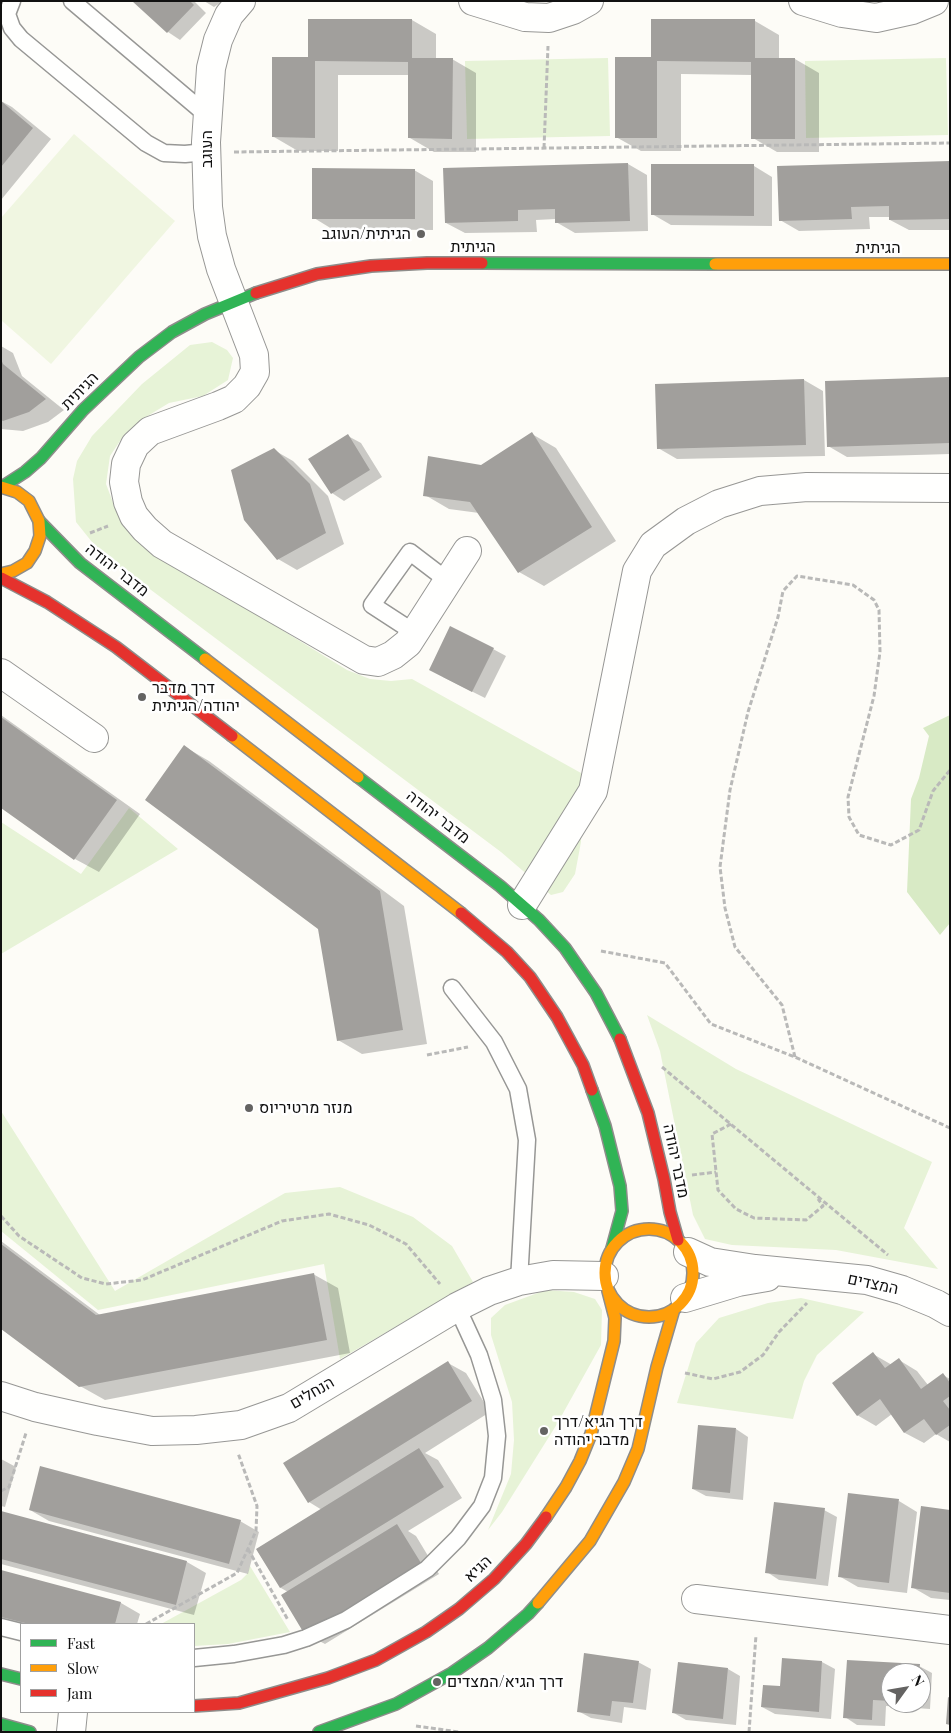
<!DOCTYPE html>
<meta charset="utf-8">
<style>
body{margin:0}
#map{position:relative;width:951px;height:1733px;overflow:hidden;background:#fdfcf7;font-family:"Playfair Display",serif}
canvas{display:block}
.frame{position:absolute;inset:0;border:2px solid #111;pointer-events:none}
.legend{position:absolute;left:20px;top:1623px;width:175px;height:90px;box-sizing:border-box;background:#fff;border:1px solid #a0a0a0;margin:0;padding:6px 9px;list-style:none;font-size:15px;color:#111}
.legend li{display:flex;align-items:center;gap:10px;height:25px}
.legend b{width:25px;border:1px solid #a0a0a0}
.north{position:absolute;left:881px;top:1663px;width:50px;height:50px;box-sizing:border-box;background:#fff;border:1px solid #a0a0a0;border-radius:50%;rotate:58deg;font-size:14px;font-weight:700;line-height:20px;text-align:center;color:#111}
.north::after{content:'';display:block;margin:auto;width:18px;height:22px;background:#646362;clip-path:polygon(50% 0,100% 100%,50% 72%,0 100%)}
</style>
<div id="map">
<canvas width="951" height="1733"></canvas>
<div class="frame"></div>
<ul class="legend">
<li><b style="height:6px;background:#30b455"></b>Fast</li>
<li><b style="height:6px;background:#ff9f0a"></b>Slow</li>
<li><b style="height:6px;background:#e5322d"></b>Jam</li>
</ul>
<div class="north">N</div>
</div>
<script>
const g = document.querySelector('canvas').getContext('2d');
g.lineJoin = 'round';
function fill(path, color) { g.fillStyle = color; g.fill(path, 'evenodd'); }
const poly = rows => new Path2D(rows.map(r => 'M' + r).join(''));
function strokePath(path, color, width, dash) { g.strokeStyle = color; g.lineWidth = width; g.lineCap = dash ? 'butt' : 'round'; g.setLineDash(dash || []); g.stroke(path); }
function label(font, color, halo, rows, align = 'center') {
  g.font = font + ' "Playfair Display",Heebo,serif'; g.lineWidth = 5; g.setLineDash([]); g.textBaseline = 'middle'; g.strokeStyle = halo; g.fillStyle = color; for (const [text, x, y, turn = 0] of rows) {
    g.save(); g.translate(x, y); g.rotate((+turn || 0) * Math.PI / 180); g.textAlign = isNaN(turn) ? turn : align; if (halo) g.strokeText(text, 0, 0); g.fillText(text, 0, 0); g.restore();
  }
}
fill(poly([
 [608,58,610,136,467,139,465,61],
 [946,58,948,135,806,138,805,61],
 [212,342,227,350,233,358,228,380,203,396,169,403,141,420,124,435,110,456,106,484,117,513,139,542,347,670,370,679,391,681,412,679,581,773,581,842,575,874,563,892,551,895,501,852,115,563,96,547,76,522,73,479,77,461,92,436,142,384,190,345],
 [129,808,178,849,1,954,1,822,81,874],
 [647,1015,736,1069,932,1162,904,1228,938,1269,836,1250,732,1245,705,1239,693,1215,660,1051],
 [1,1111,115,1291,285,1193,340,1187,413,1217,452,1246,473,1282,340,1359,324,1264,98,1310,1,1231],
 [546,1290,574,1292,595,1299,602,1310,601,1345,557,1424,502,1512,488,1530,511,1474,514,1440,512,1402,491,1335,491,1318,505,1305],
 [801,1298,864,1312,817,1355,804,1381,793,1419,677,1403,696,1343,719,1318,768,1303],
 [250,1566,290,1632,228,1644,194,1646,194,1624,161,1624,241,1580,248,1573]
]), '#e7f3d7');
fill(poly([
 [950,715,950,923,940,935,907,892,911,799,919,778,929,736,923,728]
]), '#d8eac5');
fill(poly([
 [74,134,175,221,51,364,1,320,1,218]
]), '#f0f6e1');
fill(poly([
 [134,1,194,1,206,13,180,40,168,32],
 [204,1,223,1,214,7],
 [412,20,436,34,436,59,452,59,476,73,476,152,434,152,410,138,409,75,338,75,338,151,298,151,274,137,309,58],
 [755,21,779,35,779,59,795,59,819,73,819,152,777,152,753,138,752,75,681,74,681,151,641,151,616,137,652,58],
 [1,101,12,107,51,139,1,200],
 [950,163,950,230,909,230,890,220,890,217,869,217,870,229,799,231,780,220],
 [628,164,647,175,648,231,575,233,556,222,556,219,536,220,537,232,465,233,446,223],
 [754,166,772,177,772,226,671,225,652,214],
 [414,170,433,181,433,230,332,229,314,218],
 [1,346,13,353,22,376,64,410,48,422,23,431,1,429],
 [950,379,950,454,847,457,828,446],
 [804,380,823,391,825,456,677,459,658,448],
 [532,434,556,448,616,541,544,586,519,572,479,513,449,509,425,495,481,466],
 [348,436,361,443,382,477,344,501,332,493],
 [274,450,293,461,328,496,344,544,297,570,278,559],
 [493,649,506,656,485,698,443,677],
 [1,715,140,814,99,872,75,859,1,806],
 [185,747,209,761,404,906,427,1044,362,1054,338,1040,319,928],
 [1,1241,100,1315,313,1274,338,1288,350,1353,105,1400,80,1386,1,1327],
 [873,1354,892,1365,899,1360,917,1371,928,1385,943,1375,950,1379,950,1442,936,1434,924,1443,905,1433,892,1414,876,1426,857,1415],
 [448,1363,466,1373,490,1412,425,1453,438,1460,462,1498,408,1531,416,1536,439,1574,325,1644,306,1634,288,1592,281,1588,257,1550,322,1510,309,1502],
 [736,1429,748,1437,743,1500,706,1496,693,1489],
 [1,1459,16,1467,5,1507,1,1506],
 [899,1501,917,1512,907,1593,858,1587,839,1576],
 [30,1510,240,1521,259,1532,248,1574,49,1521],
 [824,1510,837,1517,828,1586,779,1580,767,1572],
 [950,1511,950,1600,931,1598,912,1587],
 [1,1512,187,1562,206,1573,194,1615,1,1564],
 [1,1571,121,1603,140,1614,137,1624,21,1624,1,1622],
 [783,1659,822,1662,835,1669,831,1719,775,1714,762,1707,781,1688],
 [848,1661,919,1666,932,1673,930,1709,886,1706,885,1726,857,1725,845,1717],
 [891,1673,921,1673,921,1703,891,1703],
 [638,1662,651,1669,646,1710,624,1707,622,1723,591,1718,578,1711],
 [728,1669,740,1676,736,1725,686,1720,674,1713]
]), '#0003');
fill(poly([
 [132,1,190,1,194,5,167,33],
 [308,19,412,19,412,58,453,58,452,139,408,138,408,62,315,61,315,138,272,137,272,57,308,57],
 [651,19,755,19,755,58,795,58,795,139,751,139,751,62,657,61,657,138,615,138,615,57,651,57],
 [1,101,33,128,1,167],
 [950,161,950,219,889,220,889,206,851,207,852,219,779,221,777,166],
 [628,163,630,221,555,223,555,209,518,210,518,221,445,223,443,168],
 [651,164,754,164,754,216,651,215],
 [312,168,415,169,415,219,312,219],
 [1,359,3,364,46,399,29,412,3,421,1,420],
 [950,377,950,443,827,447,825,381],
 [804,379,806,445,657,449,655,384],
 [532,432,592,527,518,573,470,502,423,496,428,456,481,465],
 [348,434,370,470,331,494,308,459],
 [274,448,310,484,326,533,277,560,244,520,231,470],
 [450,626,494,648,472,692,429,670],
 [1,717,117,800,74,860,1,808],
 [184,745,380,891,403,1030,337,1041,318,929,145,800],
 [1,1244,96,1315,314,1273,327,1340,79,1387,1,1329],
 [873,1352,885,1368,899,1358,921,1389,943,1373,950,1383,950,1396,943,1401,950,1410,950,1425,936,1435,924,1419,904,1433,880,1399,857,1416,832,1383],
 [448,1361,472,1401,308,1503,283,1463],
 [698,1425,736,1428,730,1493,692,1489],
 [419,1448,444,1487,280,1588,256,1549],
 [40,1466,241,1520,229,1564,29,1510],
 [848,1493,899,1499,889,1583,838,1577],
 [774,1502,825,1508,816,1579,765,1573],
 [921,1506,950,1510,950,1593,911,1588],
 [1,1511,187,1561,176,1605,1,1559],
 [397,1524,421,1563,305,1635,281,1595],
 [1,1570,121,1602,115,1624,29,1624,1,1617],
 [584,1653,639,1661,633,1703,612,1701,610,1716,577,1712],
 [782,1658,822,1661,819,1712,761,1707,763,1685,780,1686],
 [847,1660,920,1664,919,1673,891,1673,891,1701,873,1700,872,1720,843,1718],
 [678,1662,728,1668,723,1719,672,1713],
 [948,1697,950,1698,950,1725,946,1724]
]), '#a19f9c');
const lane = poly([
 [12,1,7,14,12,28,21,39,146,143,164,153,185,154,206,152],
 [72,1,208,116],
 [415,633,372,605,410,552,448,581],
 [452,988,494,1042,518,1089,527,1140,519,1281],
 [1,1627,21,1632],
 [194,1658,234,1654,284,1645,306,1638,346,1620,427,1569,458,1538,482,1506,493,1478,497,1436,493,1400,479,1355,457,1307]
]);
const street = poly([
 [241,1,229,15,218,40,211,68,206,142,208,207,212,236,221,269,254,355,255,372,247,386,234,399,218,406,150,431,135,445,126,464,124,482,128,502,134,516,145,529,162,544,364,660,378,662,393,655,408,643,467,551],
 [473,1,525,17,549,18,573,10,589,1],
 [803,1,842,13,876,18,912,10,934,1],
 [1,673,94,738],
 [522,905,593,791,637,571,653,545,686,521,719,504,760,491,807,487,950,488],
 [688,1252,710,1262,755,1269,867,1280,902,1290,936,1304,950,1312],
 [685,1298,738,1282,767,1277],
 [1,1396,35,1407,98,1421,152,1431,196,1430,241,1425,289,1408,457,1307,489,1291,519,1281,553,1275,604,1276],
 [696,1599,950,1630],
 [71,1732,73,1712]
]);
const fast = poly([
 [482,263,715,264],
 [2,487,25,472,41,458,83,410,139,357,172,332,205,314,256,293],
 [39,521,80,563,205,659],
 [358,777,500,886,539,920,565,948,596,993,620,1039],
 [592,1090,605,1126,620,1186,622,1211,612,1248],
 [1,1674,21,1679],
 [1,1724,30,1732],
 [319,1732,396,1704,452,1673,488,1648,528,1614,538,1603]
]);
const slow = poly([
 [715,264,950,264],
 [1,487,17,492,29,501,39,521,40,536,35,551,27,563,13,571,1,574],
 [205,659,358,777],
 [232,736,461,913],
 '605 1273a44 44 0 1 1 88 0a44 44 0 1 1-88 0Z',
 [546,1517,566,1487,580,1461,591,1434,614,1341,615,1318,608,1291],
 [538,1603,590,1541,624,1482,638,1449,657,1367,674,1309]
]);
const jam = poly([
 [256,293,317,274,371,266,427,263,482,263],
 [1,578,47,602,116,647,232,736],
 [461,913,507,952,530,977,557,1017,583,1065,592,1090],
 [620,1039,648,1113,664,1179,670,1212,678,1240],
 [194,1706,239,1703,328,1678,376,1660,426,1632,459,1609,494,1579,526,1544,546,1517]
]);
strokePath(lane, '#979795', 19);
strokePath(street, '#979795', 30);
strokePath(fast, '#8e8d8b', 14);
strokePath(slow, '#8e8d8b', 14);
strokePath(jam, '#8e8d8b', 14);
strokePath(poly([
 [544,148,548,46],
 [234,152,950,143],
 [90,533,108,526],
 [601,951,665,963,711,1024,795,1057,950,1128],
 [427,1055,468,1047],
 [795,1057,782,1005,735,947,725,908,720,867,730,790,748,712,778,617,783,591,797,576,853,585,874,600,879,610,880,652,874,696,848,797,849,817,859,835,891,845,919,830,933,791,950,770],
 [662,1067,888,1255],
 [731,1124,712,1134,718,1190,736,1209,754,1218,806,1220,823,1206,818,1199],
 [692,1175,716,1172],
 [1,1216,19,1236,82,1278,106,1284,142,1280,282,1221,329,1214,369,1225,406,1244,440,1284],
 [685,1373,713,1379,740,1372,763,1355,779,1332,807,1303],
 [1,1491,9,1487,26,1433],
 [248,1549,288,1620],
 [146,1624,237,1573,256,1531,257,1506,238,1453],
 [416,1726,459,1732],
 [749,1732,756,1635]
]), '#b9b9b8', 3, [5, 2.5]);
strokePath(lane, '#fffffe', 16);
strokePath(street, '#fffffe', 28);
strokePath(fast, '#30b455', 11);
strokePath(slow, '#ff9f0a', 11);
strokePath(jam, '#e5322d', 11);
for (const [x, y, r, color] of [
 [421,234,5,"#646362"],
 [142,697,5,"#646362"],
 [249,1108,5,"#646362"],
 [544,1431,5,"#646362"],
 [437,1682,5,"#646362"]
]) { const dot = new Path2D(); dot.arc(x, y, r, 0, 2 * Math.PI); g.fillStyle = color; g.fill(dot); strokePath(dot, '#fff', 2); }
label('16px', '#111', '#fff', [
 ["העוגב",207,149,-90],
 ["הגיתית",473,247],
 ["הגיתית",878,248],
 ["הגיתית",80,391,-46],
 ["מדבר יהודה",117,570,38],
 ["מדבר יהודה",438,817,38],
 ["מדבר יהודה",676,1161,78],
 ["המצדים",873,1284,12],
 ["הנחלים",312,1393,-30],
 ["הגיא",478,1569,-43]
]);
label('16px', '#111', '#fff', [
 ["הגיתית/העוגב",411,234,"right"],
 ["דרך מדבר",152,688],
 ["יהודה/הגיתית",152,706],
 ["מנזר מרטיריוס",259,1108],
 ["דרך הגיא/דרך",554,1422],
 ["מדבר יהודה",554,1440],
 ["דרך הגיא/המצדים",447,1682]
], 'left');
</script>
